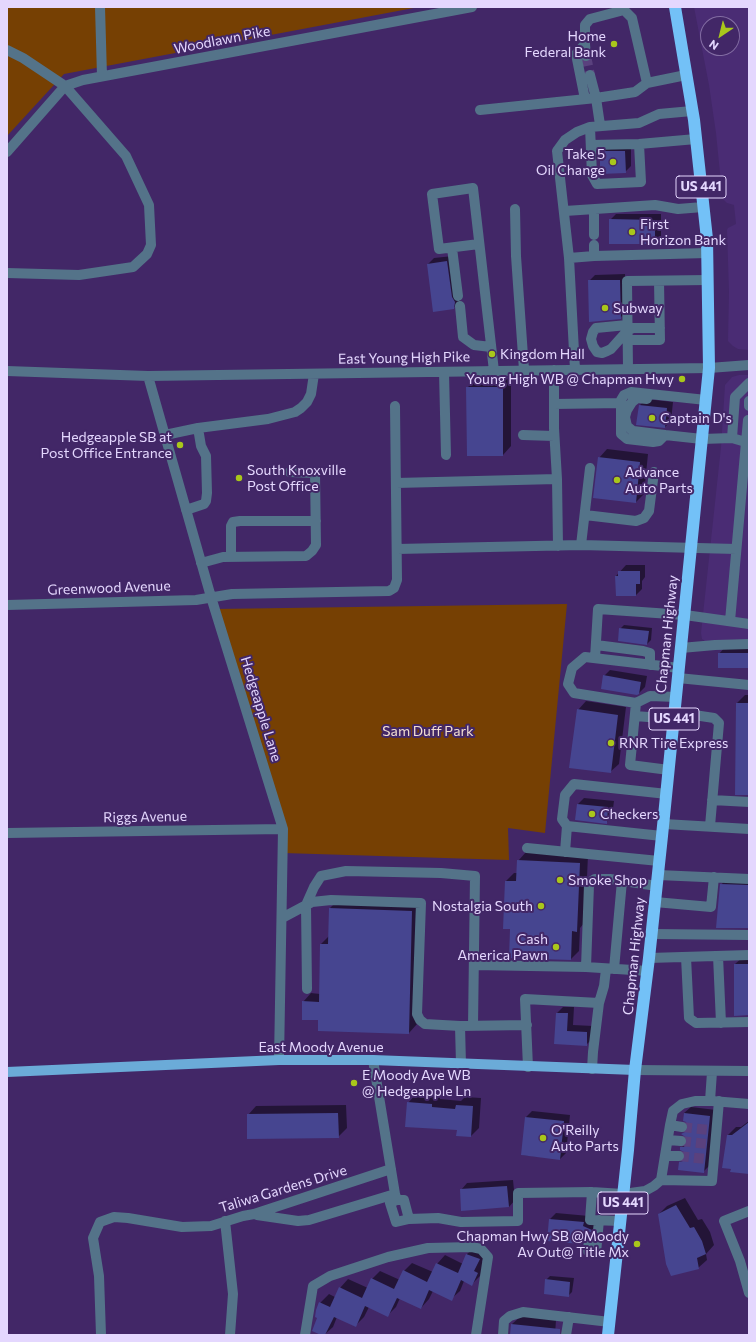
<!DOCTYPE html>
<style>
body{margin:0}
#map{position:relative;width:756px;height:1342px;overflow:hidden;background:#422767;font-family:Commissioner,sans-serif}
canvas{display:block}
.frame{position:absolute;inset:0;border:8px solid #e4d7fe;pointer-events:none}
.north{position:absolute;left:700px;top:16px;width:40px;height:40px;box-sizing:border-box;background:#422767;border:1px solid #836da3;border-radius:50%;rotate:215deg;font-size:11px;font-weight:700;line-height:16px;text-align:center;color:#e4d7fe}
.north::after{content:'';display:block;margin:auto;width:14px;height:18px;background:#a9c71b;clip-path:polygon(50% 0,100% 100%,50% 72%,0 100%)}
</style>
<div id="map">
<canvas width="756" height="1342"></canvas>
<div class="frame"></div>
<div class="north">N</div>
</div>
<script>
const g = document.querySelector('canvas').getContext('2d');
g.lineJoin = 'round';
function fill(path, color) { g.fillStyle = color; g.fill(path, 'evenodd'); }
const poly = rows => new Path2D(rows.map(r => 'M' + r).join(''));
function strokePath(path, color, width, dash) { g.strokeStyle = color; g.lineWidth = width; g.lineCap = dash ? 'butt' : 'round'; g.setLineDash(dash || []); g.stroke(path); }
function label(font, color, halo, rows, align = 'center') {
  g.font = font + ' Commissioner,sans-serif'; g.lineWidth = 4; g.setLineDash([]); g.textBaseline = 'middle'; g.strokeStyle = halo; g.fillStyle = color; for (const [text, x, y, turn = 0] of rows) {
    g.save(); g.translate(x, y); g.rotate((+turn || 0) * Math.PI / 180); g.textAlign = isNaN(turn) ? turn : align; if (halo) g.strokeText(text, 0, 0); g.fillText(text, 0, 0); g.restore();
  }
}
fill(poly([
 [694,7,749,7,749,350,738,349,733,346,728,341,729,292,727,230,728,228,736,224,734,205,727,203,723,199,722,193,716,133,709,85],
 [708,24,732,24,732,48,708,48],
 [739,375,749,375,749,639,705,641,702,639,701,633,721,447,725,385,732,377]
]), '#4a2c74');
fill(poly([
 [7,7,419,7,64,74,7,136],
 [567,604,545,833,508,828,509,860,283,853,283,829,215,609]
]), '#764003');
fill(poly([
 [631,145,631,166,625,172,601,152,607,146],
 [616,214,661,214,661,237,654,243,610,220],
 [453,256,461,295,460,302,453,308,428,264,434,258],
 [625,274,626,312,620,318,589,281,595,275],
 [476,379,511,379,511,446,503,455,467,388],
 [646,399,673,402,671,421,665,427,640,405],
 [607,449,648,454,644,494,636,502,599,458],
 [626,565,645,565,645,577,642,581,642,589,636,595,616,576],
 [624,625,652,628,651,640,647,644,620,629],
 [725,647,749,647,749,667,719,654],
 [610,670,647,676,645,687,639,693,604,676],
 [745,695,749,695,749,794,737,703],
 [586,701,626,707,619,764,610,772,578,710],
 [584,798,614,801,612,816,606,823,576,819,578,804],
 [526,852,588,855,585,922,580,928,579,951,571,959,511,928,506,881,514,873,518,873,518,861],
 [729,876,749,877,749,927,721,885],
 [338,900,420,903,417,1024,409,1033,319,1019,303,1002,311,993,320,994,321,944,329,936,330,908],
 [744,956,749,956,749,1014,735,964],
 [563,1007,574,1007,573,1025,593,1026,592,1039,586,1045,555,1043,557,1013],
 [416,1094,440,1096,440,1099,461,1101,465,1097,481,1098,479,1128,471,1136,408,1103],
 [346,1105,347,1128,338,1137,248,1115,256,1106],
 [691,1107,716,1110,710,1165,704,1171,679,1163,686,1156,685,1152,681,1148,687,1142,688,1137,683,1134,689,1129,684,1113],
 [532,1111,570,1115,566,1153,560,1159,522,1155,526,1117],
 [749,1121,749,1173,728,1135,736,1127,741,1127],
 [513,1180,515,1200,509,1207,461,1190,467,1183],
 [685,1198,698,1220,702,1219,710,1232,714,1245,706,1254,707,1260,698,1268,659,1214,667,1206],
 [556,1213,589,1216,597,1225,591,1231,588,1231,586,1237,580,1243,550,1219],
 [476,1246,487,1250,482,1262,486,1264,480,1276,472,1284,464,1281,460,1291,451,1299,433,1291,429,1299,421,1308,400,1298,396,1307,388,1315,369,1307,364,1317,355,1326,337,1317,333,1327,324,1335,317,1310,320,1303,329,1294,335,1297,340,1288,348,1279,368,1288,372,1279,380,1271,400,1280,404,1271,412,1263,433,1272,437,1264,445,1255,463,1264,467,1254],
 [550,1276,574,1278,572,1292,568,1296,546,1280],
 [521,1316,556,1320,555,1335,511,1335,512,1324]
]), '#0007');
fill(poly([
 [600,151,625,151,626,173,600,174],
 [609,219,655,220,655,244,609,244],
 [447,261,452,297,455,302,454,309,433,312,427,264],
 [588,280,620,280,621,319,589,322],
 [466,387,503,387,503,456,467,456],
 [639,405,667,408,665,428,636,425],
 [598,457,640,462,636,503,593,498],
 [618,571,640,571,640,584,636,584,636,596,616,596,615,576,618,576],
 [619,628,649,631,647,645,618,641],
 [718,653,749,653,749,668,718,668],
 [603,675,641,682,639,694,637,695,601,689],
 [736,703,749,703,749,795,735,795],
 [577,709,618,715,611,773,569,768],
 [577,804,608,807,607,824,575,820],
 [517,860,580,863,577,932,572,931,571,960,509,958,510,929,503,929,505,881,516,881],
 [720,884,749,885,749,928,716,928],
 [329,908,412,911,409,1034,318,1031,318,1020,302,1020,302,1001,319,1002,320,944,328,944],
 [734,964,749,964,749,1015,734,1016],
 [556,1013,568,1013,567,1031,587,1032,587,1046,554,1044],
 [407,1102,432,1104,432,1107,455,1109,456,1105,473,1106,471,1137,456,1136,457,1130,405,1127],
 [338,1113,339,1138,247,1139,247,1114],
 [684,1113,710,1116,704,1173,678,1170,679,1162,683,1161,685,1156,684,1152,680,1150,680,1147,684,1147,687,1142,687,1138,681,1134,687,1131,688,1128,686,1122,683,1121],
 [525,1117,564,1121,560,1160,521,1155],
 [749,1122,749,1174,730,1172,731,1169,722,1168,727,1135,732,1135],
 [507,1186,509,1207,461,1211,460,1189],
 [676,1205,690,1228,694,1227,702,1241,706,1254,697,1258,699,1269,671,1276,666,1264,658,1214],
 [549,1219,584,1222,583,1226,592,1230,591,1232,587,1232,584,1234,580,1244,547,1241],
 [466,1254,480,1259,474,1271,478,1273,472,1286,461,1280,452,1301,429,1290,421,1309,397,1298,388,1317,365,1306,356,1327,334,1317,325,1335,321,1335,312,1331,317,1318,315,1317,316,1310,319,1302,330,1307,339,1287,362,1298,371,1278,394,1289,403,1270,427,1282,436,1263,458,1273],
 [545,1279,570,1282,569,1297,544,1294],
 [511,1324,560,1329,560,1335,510,1335]
]), '#464590');
strokePath(poly([
 [586,56,590,75],
 [682,1127,709,1130],
 [681,1141,707,1144],
 [679,1156,706,1159]
]), '#5a417e', 10, [10, 5]);
strokePath(poly([
 [100,7,102,76],
 [624,7,624,10,632,18,647,83],
 [7,50,23,58,65,86,126,156,149,205,151,245,147,254,133,267,79,275,7,273],
 [586,56,585,44,585,25,590,19,624,10],
 [590,75,596,98,635,92,647,83,686,75],
 [585,99,576,54,585,44],
 [480,110,596,98,600,125],
 [590,127,592,175,597,184,641,182,639,144],
 [591,145,639,144,696,139],
 [7,152,65,86,83,80,472,7],
 [515,209,516,256,524,370],
 [594,210,594,235],
 [565,211,655,205,678,209,703,207],
 [479,244,439,249,432,194,473,188,494,371],
 [594,245,594,256],
 [452,248,458,296],
 [569,258,594,256,707,253],
 [460,306,463,337,474,345,491,347],
 [627,325,596,328,593,332,591,339,593,346,597,352,602,353,607,351,611,349,628,330,633,328,660,328],
 [628,340,660,340,659,281],
 [628,369,627,281,708,280],
 [554,370,554,428,557,479,558,546],
 [575,370,569,258,557,151,565,140,577,132,590,127,639,123,659,114,692,111],
 [7,371,148,376,709,368,749,365],
 [444,372,446,455],
 [148,376,211,597,283,829,279,1060],
 [647,399,637,398,632,402,627,410,625,417,627,426,633,431,665,435],
 [706,400,631,392,624,395,621,400,621,434,627,439,653,442,659,441,665,435,702,439,732,438,749,443],
 [554,404,622,403],
 [749,406,749,401],
 [165,435,198,428,268,419,295,412,301,408,307,402,311,394,314,374],
 [523,435,554,436],
 [732,438,735,397,749,383],
 [396,483,557,479],
 [186,510,204,504,206,501,207,493,206,456,201,446,198,428],
 [585,515,636,521,644,518,649,511,654,472],
 [581,545,590,468],
 [397,549,581,545,736,549],
 [231,557,231,526,233,522,240,521,316,521],
 [201,563,223,557,306,556,312,551,316,545,315,473,290,472],
 [7,605,196,600,232,594,389,591,394,588,397,580,395,406],
 [730,621,748,420],
 [596,645,643,651,650,653,650,665],
 [681,648,715,645,749,644],
 [595,658,598,609,685,615,749,624],
 [678,678,749,685],
 [676,697,650,696,636,703,574,693,568,684,572,668,585,657,679,668],
 [636,703,630,765,669,770],
 [674,712,714,718,719,723,710,826],
 [635,716,674,719],
 [712,800,749,802],
 [664,824,749,829],
 [7,833,283,829],
 [662,836,567,826,562,819,565,795,574,784,667,794],
 [527,848,659,861],
 [565,852,567,826],
 [658,875,749,879],
 [655,902,711,907,714,877],
 [282,918,312,902,331,900,421,903,417,1014,420,1020,425,1024,460,1026],
 [652,934,749,935],
 [718,956,721,1023],
 [686,957,689,1018,696,1023,749,1022],
 [649,958,749,955],
 [474,965,586,967],
 [614,969,622,881],
 [648,971,586,967,589,885,592,881,595,879,610,879,657,886],
 [307,989,306,905,314,887,321,876,346,871,441,873,475,876,473,1026],
 [461,1064,460,1026,527,1025],
 [528,1067,525,999,599,1003],
 [592,1069,593,1052,599,1003,604,986,606,969],
 [635,1070,749,1071],
 [712,1101,749,1104],
 [670,1125,682,1127],
 [668,1140,681,1141],
 [666,1156,679,1156],
 [661,1180,712,1181,719,1101],
 [592,1192,590,1220,621,1221],
 [395,1194,397,1200,404,1200,409,1219],
 [397,1200,390,1203,396,1222,409,1219,438,1218,461,1222,518,1221,518,1193,592,1192,623,1194,645,1191,654,1186,661,1180,670,1125,673,1111,682,1104,695,1101,710,1101,712,1072],
 [749,1211,724,1221,740,1261,749,1293],
 [257,1215,298,1221,309,1220,395,1194,373,1060],
 [225,1221,233,1294,230,1335],
 [589,1238,588,1251,596,1253,599,1220],
 [101,1335,99,1276,93,1238,100,1222,114,1217,128,1218,182,1227,211,1226,243,1216,254,1214,391,1169],
 [305,1335,313,1286,330,1276,388,1257,428,1248,472,1247,481,1249,488,1257,476,1335],
 [503,1335,504,1321,510,1316,523,1312,610,1322],
 [566,1335,569,1317]
]), '#547389', 10);
strokePath(poly([
 [7,1072,279,1060,373,1060,635,1070]
]), '#6babd8', 10);
strokePath(poly([
 [608,1335,628,1150,635,1070,649,958,662,836,709,368,707,239,694,120,675,7]
]), '#73c1f7', 12);
for (const [x, y, r, color] of [
 [614,44,4,"#a9c71b"],
 [613,162,4,"#a9c71b"],
 [632,232,4,"#a9c71b"],
 [605,308,4,"#a9c71b"],
 [492,354,4,"#a9c71b"],
 [682,379,4,"#a9c71b"],
 [652,418,4,"#a9c71b"],
 [180,445,4,"#a9c71b"],
 [239,478,4,"#a9c71b"],
 [617,480,4,"#a9c71b"],
 [611,743,4,"#a9c71b"],
 [592,814,4,"#a9c71b"],
 [560,880,4,"#a9c71b"],
 [541,906,4,"#a9c71b"],
 [556,947,4,"#a9c71b"],
 [354,1083,4,"#a9c71b"],
 [543,1138,4,"#a9c71b"],
 [637,1244,4,"#a9c71b"]
]) { const dot = new Path2D(); dot.arc(x, y, r, 0, 2 * Math.PI); g.fillStyle = color; g.fill(dot); strokePath(dot, '#422767', 1.5); }
for (const [x, y, w] of [
 [701,187,50],
 [674,719,50],
 [623,1203,50]
]) { const box = new Path2D(); box.roundRect(x - w / 2, y - 11, w, 22, 3); g.fillStyle = '#422767'; g.fill(box); strokePath(box, '#e4d7fe', 1); }
label('bold 13px', '#e4d7fe', null, [
 ["US 441",701,187],
 ["US 441",674,719],
 ["US 441",623,1203]
]);
label('14px', '#e4d7fe', '#422767', [
 ["Home",606,36,"right"],
 ["Federal Bank",606,52,"right"],
 ["Take 5",605,154,"right"],
 ["Oil Change",605,170,"right"],
 ["First",640,224],
 ["Horizon Bank",640,240],
 ["Subway",613,308],
 ["Kingdom Hall",500,354],
 ["Young High WB @ Chapman Hwy",674,379,"right"],
 ["Captain D's",660,418],
 ["Hedgeapple SB at",172,437,"right"],
 ["Post Office Entrance",172,453,"right"],
 ["South Knoxville",247,470],
 ["Post Office",247,486],
 ["Advance",625,472],
 ["Auto Parts",625,488],
 ["RNR Tire Express",619,743],
 ["Checkers",600,814],
 ["Smoke Shop",568,880],
 ["Nostalgia South",533,906,"right"],
 ["Cash",548,939,"right"],
 ["America Pawn",548,955,"right"],
 ["E Moody Ave WB",362,1075],
 ["@ Hedgeapple Ln",362,1091],
 ["O'Reilly",551,1130],
 ["Auto Parts",551,1146],
 ["Chapman Hwy SB @Moody",629,1236,"right"],
 ["Av Out@ Title Mx",629,1252,"right"]
], 'left');
label('14px', '#e4d7fe', '#422767', [
 ["Woodlawn Pike",222,40,-11],
 ["East Young High Pike",404,358,-1],
 ["Greenwood Avenue",109,588,-2],
 ["Chapman Highway",667,634,-84],
 ["Hedgeapple Lane",261,709,73],
 ["Riggs Avenue",145,817,-1],
 ["Chapman Highway",634,956,-84],
 ["East Moody Avenue",321,1047],
 ["Taliwa Gardens Drive",283,1189,-17]
]);
label('14px', '#f3dfd0', '#422767', [
 ["Sam Duff Park",428,731]
]);
</script>
